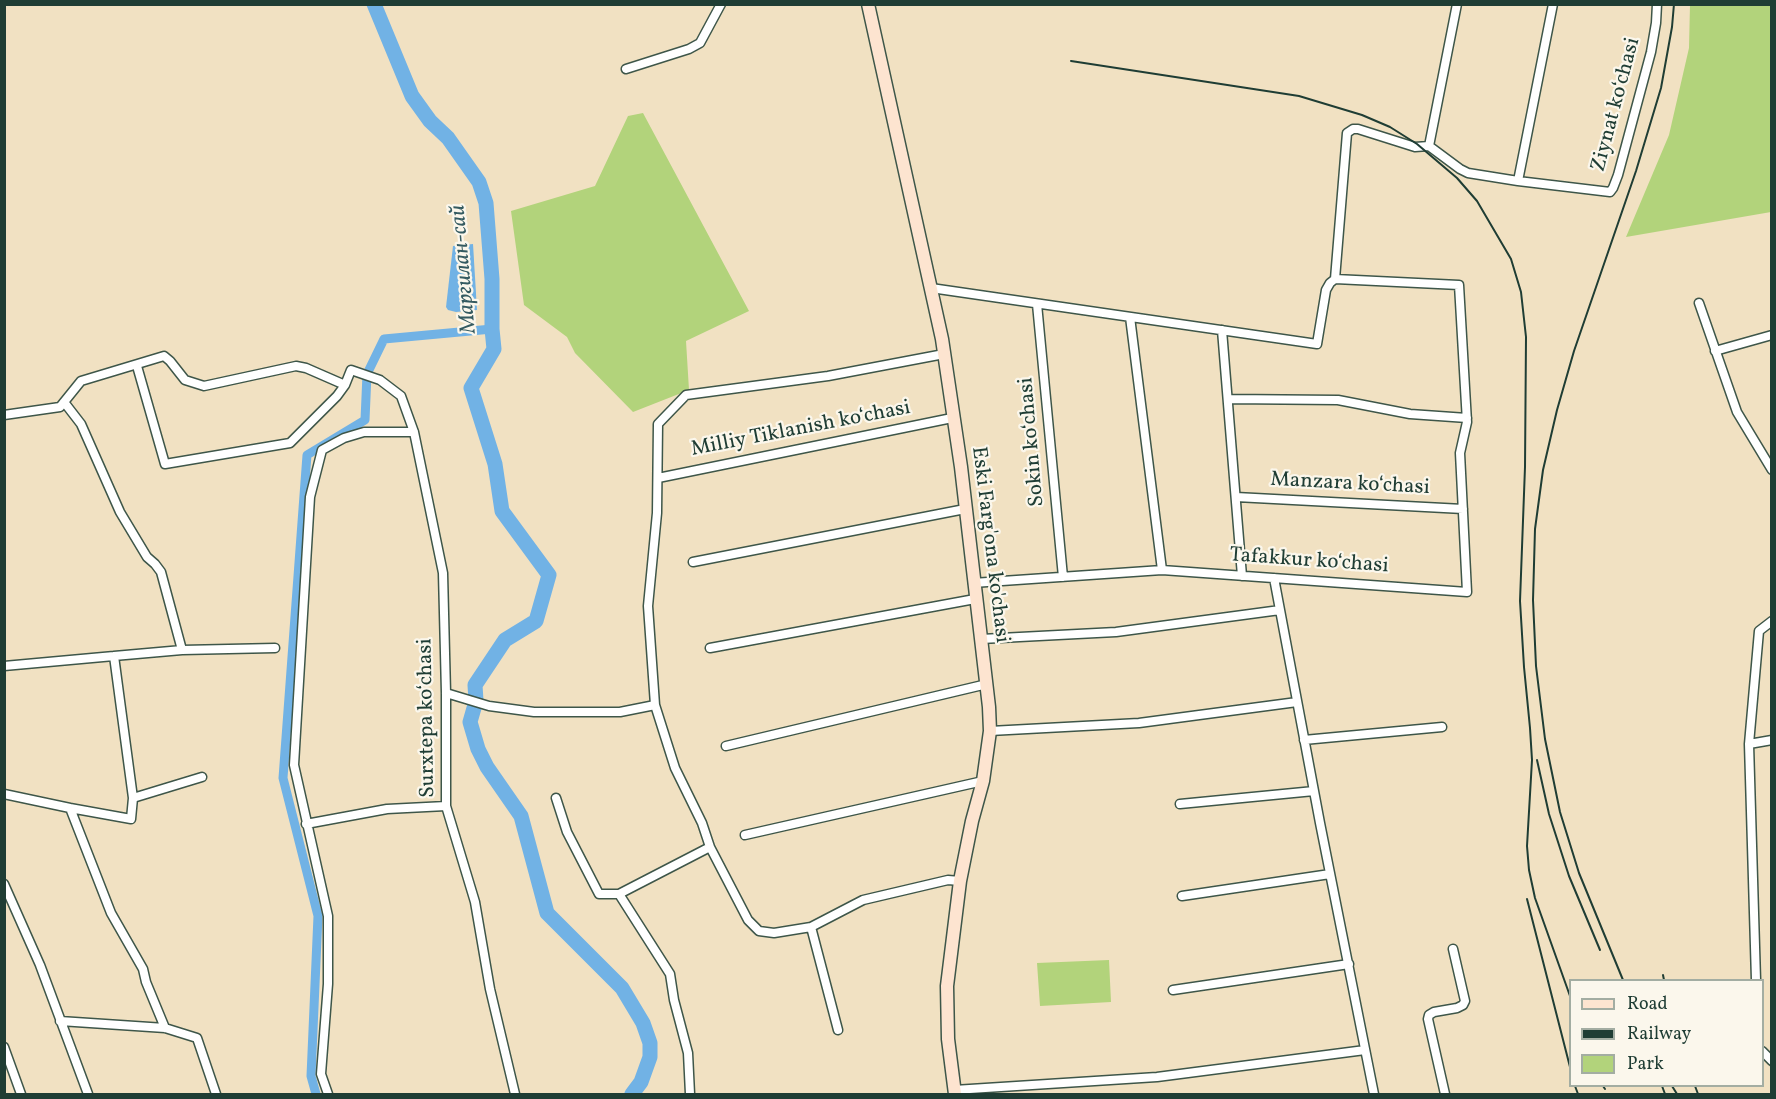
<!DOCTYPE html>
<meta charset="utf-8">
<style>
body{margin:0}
#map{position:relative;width:1776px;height:1099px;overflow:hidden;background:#f1e1c2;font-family:Vollkorn,serif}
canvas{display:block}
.frame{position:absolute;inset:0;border:6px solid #1f3d34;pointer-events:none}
.legend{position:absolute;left:1569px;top:979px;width:195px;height:108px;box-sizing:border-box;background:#fbf7ec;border:2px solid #a3ada2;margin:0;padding:8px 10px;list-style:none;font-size:18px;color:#1f3d34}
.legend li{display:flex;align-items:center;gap:12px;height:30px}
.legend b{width:30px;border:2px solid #a3ada2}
</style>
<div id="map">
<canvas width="1776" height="1099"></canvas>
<div class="frame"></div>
<ul class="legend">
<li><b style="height:8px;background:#fde4d0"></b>Road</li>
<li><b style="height:8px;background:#1f3d34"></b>Railway</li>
<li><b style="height:16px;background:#b2d37b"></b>Park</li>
</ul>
</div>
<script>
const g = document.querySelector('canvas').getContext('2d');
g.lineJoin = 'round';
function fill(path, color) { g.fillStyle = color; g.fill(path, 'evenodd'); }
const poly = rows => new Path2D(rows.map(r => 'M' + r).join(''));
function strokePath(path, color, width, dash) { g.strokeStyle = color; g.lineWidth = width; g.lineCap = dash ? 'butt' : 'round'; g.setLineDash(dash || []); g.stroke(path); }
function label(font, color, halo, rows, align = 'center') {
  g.font = font + ' Vollkorn,serif'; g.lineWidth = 4.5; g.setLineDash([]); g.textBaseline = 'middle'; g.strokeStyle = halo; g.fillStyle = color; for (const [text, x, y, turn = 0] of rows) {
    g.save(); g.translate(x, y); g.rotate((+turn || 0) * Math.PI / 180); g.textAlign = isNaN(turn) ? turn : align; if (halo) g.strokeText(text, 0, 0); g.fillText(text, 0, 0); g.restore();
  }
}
fill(poly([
 [1690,5,1771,5,1771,212,1626,237,1669,135,1689,48],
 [643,113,749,311,686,341,689,390,633,412,575,353,567,337,524,305,511,211,595,186,628,116],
 [1109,960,1111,1002,1040,1006,1037,963]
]), '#b2d37b');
fill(poly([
 [473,244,477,310,456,312,448,310,446,307,453,246]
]), '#71b2e5');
strokePath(poly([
 [316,1094,311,1076,318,916,283,778,307,455,365,420,367,374,384,339,492,329]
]), '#71b2e5', 9);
strokePath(poly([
 [374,4,412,96,430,121,448,138,479,182,486,203,492,279,492,329,494,349,471,388,495,464,502,511,549,575,536,621,505,640,475,685,476,701,470,722,478,749,487,767,521,816,547,913,622,988,643,1023,650,1043,650,1057,641,1082,632,1094]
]), '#71b2e5', 15);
const minor = poly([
 [626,69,689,49,700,43,721,4],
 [1429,146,1460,169,1468,173,1518,181,1610,192,1613,188,1618,175,1651,52,1656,23,1657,4],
 [1429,146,1457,4],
 [1518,181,1553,4],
 [1335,279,1347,133,1353,129,1358,129,1415,147,1429,146],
 [931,288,1317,344,1326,290,1330,283,1335,279,1459,285,1467,422,1460,453,1467,592,1162,570,973,583],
 [1699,303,1737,412,1772,470],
 [1037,304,1063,577],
 [1130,317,1162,570],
 [1222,330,1242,576],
 [1715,351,1772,335],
 [137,366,165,464,290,443,337,396,345,385,351,370,380,380,401,396,414,432,443,573,446,693,446,806,475,902,490,989,515,1094],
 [1228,399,1338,400,1410,414,1467,418],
 [64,402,81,424,120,512,147,557,155,564,161,572,182,650],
 [4,415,60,407,81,381,164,356,170,361,185,380,204,386,296,366,306,368,345,385],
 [658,478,952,418],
 [1236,497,1463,509],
 [693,562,965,509],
 [1274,578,1320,823,1374,1094],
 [981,639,1116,632,1280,610],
 [710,648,975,599],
 [4,666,114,656],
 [446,693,489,706,534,712,620,712,655,705],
 [990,731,1139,723,1297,702],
 [1304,740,1442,727],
 [1749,744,1772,740],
 [726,746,987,684],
 [4,794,70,808,111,913,143,969,146,982,165,1028],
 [133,798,114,656,182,650,275,648],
 [556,798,567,832,599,894,619,894,710,847,748,920,759,931,774,933,811,927],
 [1180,804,1314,791],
 [70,808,131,819,133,798,202,777],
 [306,824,387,809,446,806],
 [745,835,983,781],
 [710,847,702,823,675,768,655,705,648,606,657,513,658,424,686,395,828,376,944,354],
 [4,884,40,965,88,1094],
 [619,894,670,974,674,1000,688,1053,690,1094],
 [1182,896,1330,874],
 [1756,980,1749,744,1759,631,1772,621],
 [1173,990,1349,964],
 [60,1021,165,1028,197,1038,216,1094],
 [838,1030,811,927,863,900,948,880,960,881],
 [4,1047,21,1094],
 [1762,1051,1772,1061],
 [954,1090,1157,1077,1365,1050],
 [328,1094,321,1074,328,984,328,916,294,765,310,497,322,450,344,438,364,432,414,432],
 [1445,1094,1428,1019,1429,1015,1434,1012,1457,1008,1463,1005,1465,1001,1453,949]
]);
const secondary = poly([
 [868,4,942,339,961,467,989,707,990,731,983,781,972,821,960,881,947,986,948,1039,955,1094]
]);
strokePath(minor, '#3e5649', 11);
strokePath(secondary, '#3e5649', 15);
strokePath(minor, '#fff', 8);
strokePath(secondary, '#fde4d0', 12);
strokePath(poly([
 [1071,61,1299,96,1362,115,1390,127,1417,144,1457,178,1477,201,1511,259,1521,292,1526,337,1525,467,1520,601,1524,667,1530,728,1532,760,1527,846,1529,870,1535,898,1570,996],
 [1537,760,1549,814,1569,876,1600,950],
 [1527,899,1570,1067],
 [1663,975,1664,980],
 [1623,980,1579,873,1560,812,1545,739,1536,666,1533,600,1535,529,1543,470,1557,410,1574,351,1636,171,1661,88,1672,27,1674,4],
 [1575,1086,1578,1094],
 [1603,1086,1605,1089],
 [1662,1086,1665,1094],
 [1672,1086,1677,1094],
 [1695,1086,1698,1094]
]), '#1f3d34', 2);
label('21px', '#1f3d34', '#fbf7ec', [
 ["Ziynat koʻchasi",1617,105,-75],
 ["Milliy Tiklanish koʻchasi",801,430,-11],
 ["Sokin koʻchasi",1033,442,-95],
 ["Manzara koʻchasi",1350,485,3],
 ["Eski Farg'ona ko'chasi",989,545,83],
 ["Tafakkur koʻchasi",1309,562,4],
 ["Surxtepa koʻchasi",428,718,-91]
]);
label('italic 22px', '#345a60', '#fbf7ec', [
 ["Маргилан-сай",465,269,-95]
]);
</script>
